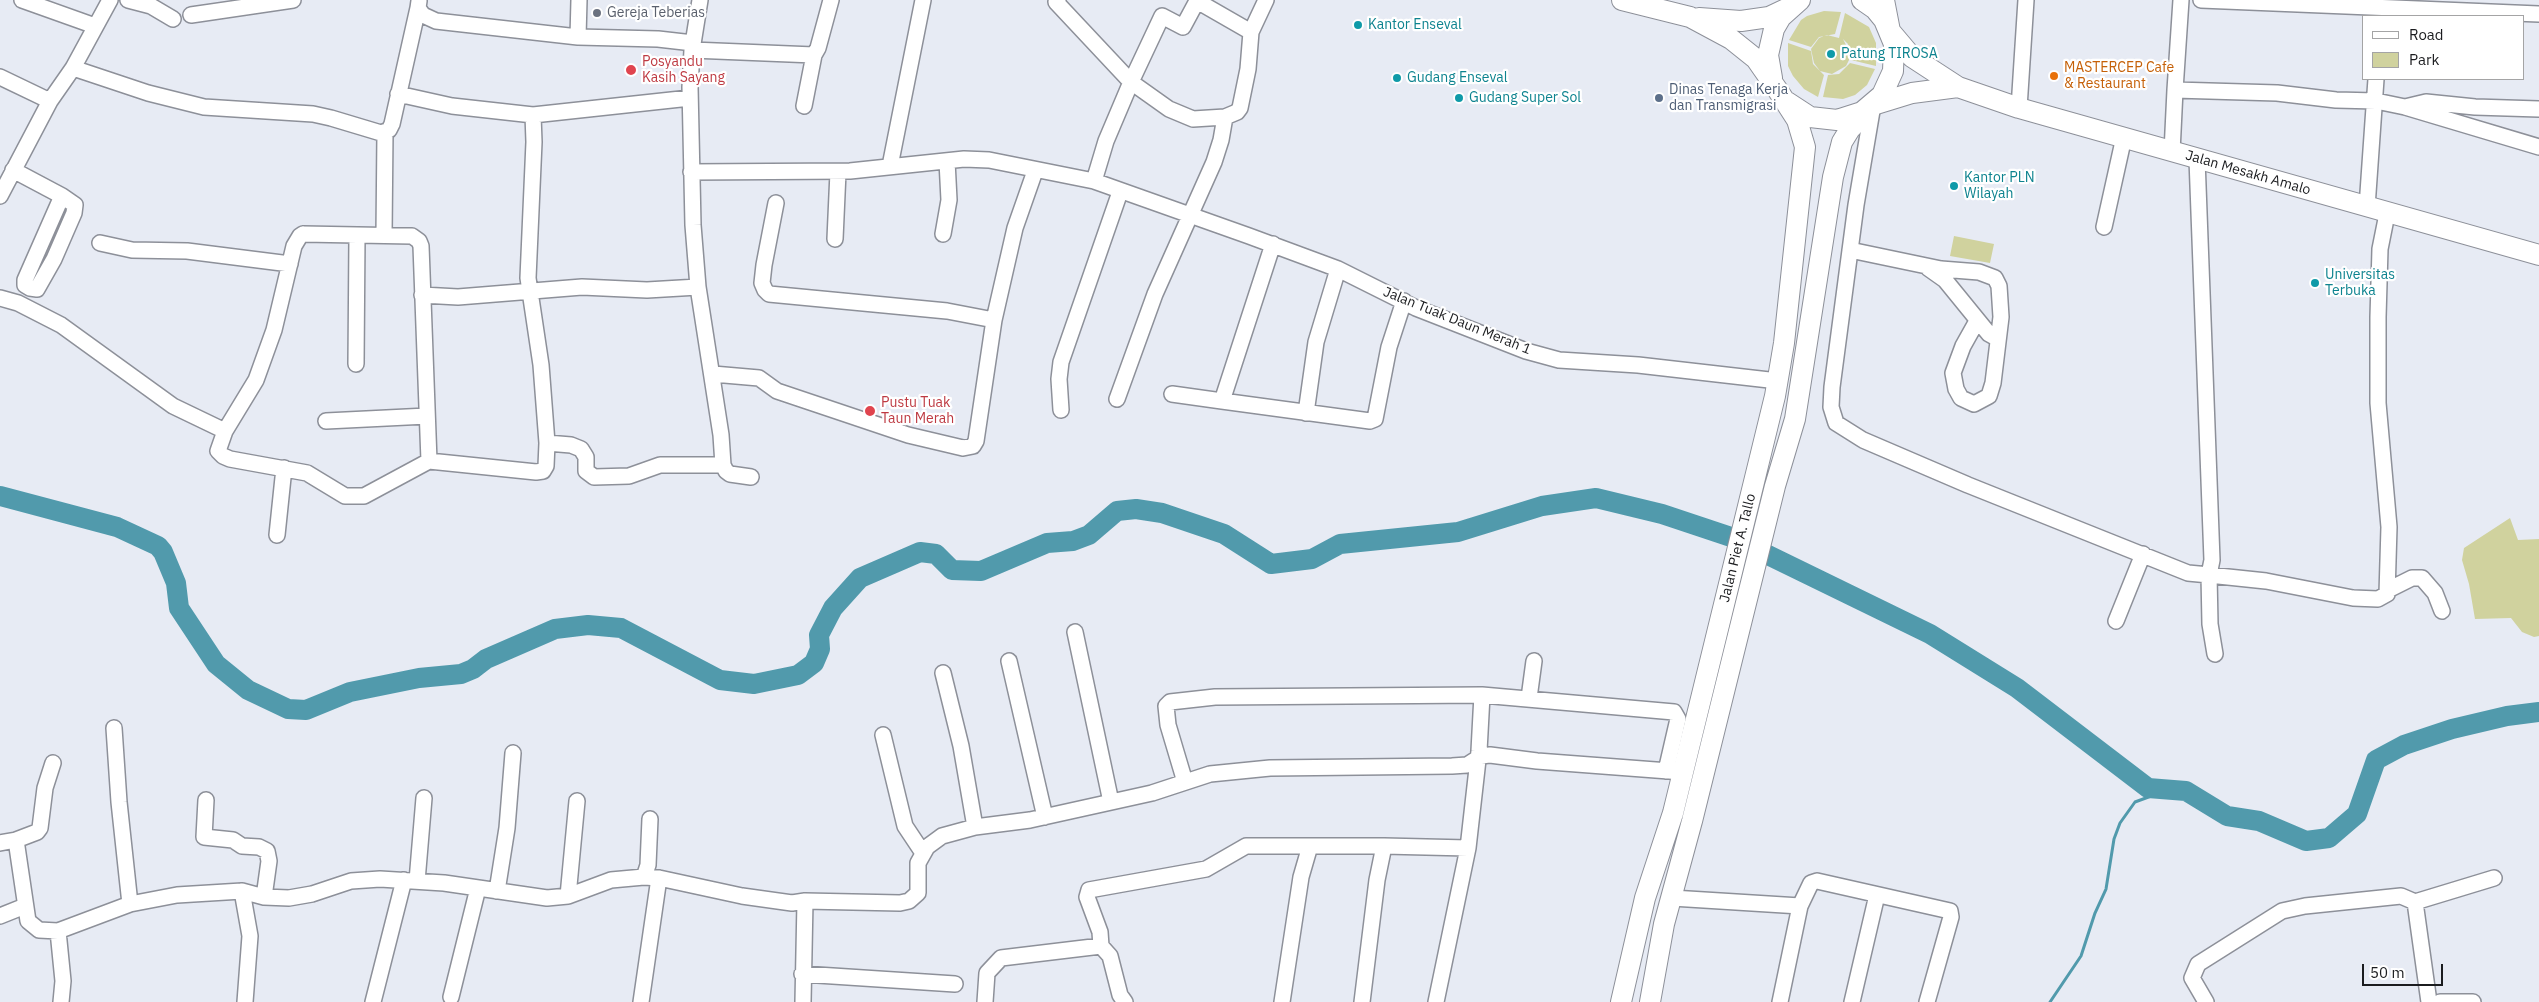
<!DOCTYPE html>
<style>
body{margin:0}
#map{position:relative;width:2539px;height:1002px;overflow:hidden;background:#e7ebf4;font-family:"IBM Plex Sans",sans-serif}
canvas{display:block}
.legend{position:absolute;left:2362px;top:15px;width:162px;height:65px;box-sizing:border-box;background:#fff;border:1px solid #a4a4a5;margin:0;padding:6px 9px;list-style:none;font-size:15px;color:#1b1c1f}
.legend li{display:flex;align-items:center;gap:10px;height:25px}
.legend b{width:25px;border:1px solid #a4a4a5}
.scale{position:absolute;left:2362px;top:964px;width:81px;height:22px;box-sizing:border-box;border:2px solid #1b1c1f;border-top:0;padding-left:6px;font-size:15px;line-height:18px;white-space:nowrap;color:#1b1c1f;-webkit-text-stroke:4px #fff;paint-order:stroke}
</style>
<div id="map">
<canvas width="2539" height="1002"></canvas>
<ul class="legend">
<li><b style="height:6px;background:#fff"></b>Road</li>
<li><b style="height:14px;background:#d0d29e"></b>Park</li>
</ul>
<div class="scale">50 m</div>
</div>
<script>
const g = document.querySelector('canvas').getContext('2d');
g.lineJoin = 'round';
function fill(path, color) { g.fillStyle = color; g.fill(path, 'evenodd'); }
const poly = rows => new Path2D(rows.map(r => 'M' + r).join(''));
function strokePath(path, color, width, dash) { g.strokeStyle = color; g.lineWidth = width; g.lineCap = dash ? 'butt' : 'round'; g.setLineDash(dash || []); g.stroke(path); }
function label(font, color, halo, rows, align = 'center') {
  g.font = font + ' "IBM Plex Sans",sans-serif'; g.lineWidth = 4.5; g.setLineDash([]); g.textBaseline = 'middle'; g.strokeStyle = halo; g.fillStyle = color; for (const [text, x, y, turn = 0] of rows) {
    g.save(); g.translate(x, y); g.rotate((+turn || 0) * Math.PI / 180); g.textAlign = isNaN(turn) ? turn : align; if (halo) g.strokeText(text, 0, 0); g.fillText(text, 0, 0); g.restore();
  }
}
fill(poly([
 [1824,11,1841,12,1835,34,1819,37,1811,47,1789,40,1801,20,1807,16],
 [1845,13,1869,27,1876,43,1876,66,1851,60,1848,44,1843,39,1849,51,1849,60,1846,66,1832,74,1820,71,1814,63,1811,49,1819,38,1827,35,1839,38],
 [1788,43,1811,51,1813,64,1824,75,1818,97,1804,89,1793,76,1788,66],
 [1850,63,1875,69,1867,85,1855,95,1843,99,1823,97,1828,75,1839,74],
 [1954,236,1994,244,1990,263,1950,256],
 [2510,518,2518,540,2539,539,2539,636,2534,637,2522,632,2511,618,2475,619,2469,584,2462,560,2464,548]
]), '#d0d29e');
strokePath(poly([
 [2050,1002,2081,956,2095,913,2106,889,2114,839,2120,823,2135,802,2154,795,2186,791]
]), '#519aac', 3);
strokePath(poly([
 [0,496,117,527,158,546,163,552,176,583,179,608,216,664,248,690,288,709,306,710,350,692,419,678,461,674,473,669,486,659,555,629,588,625,621,628,720,680,754,684,798,675,814,663,820,649,819,635,833,608,860,578,920,552,936,554,952,570,981,571,1047,543,1073,541,1089,535,1117,511,1136,509,1162,513,1224,534,1271,564,1312,559,1340,544,1458,532,1542,506,1596,498,1662,514,1731,537,1930,634,2017,688,2148,788,2186,791,2227,816,2259,821,2306,841,2329,838,2357,814,2376,760,2404,745,2452,729,2507,716,2539,712]
]), '#519aac', 20);
const minor = poly([
 [22,0,95,26],
 [128,0,151,6,173,19],
 [1058,0,1056,2,1131,82,1106,141,1094,181],
 [2181,0,2175,90,2277,93,2336,100,2376,101,2405,107,2539,147],
 [2201,0,2539,14],
 [419,1,418,8,423,15,436,21,578,37,658,39,693,43],
 [191,15,293,0],
 [578,37,579,0],
 [692,50,814,55,818,48,831,0],
 [73,68,148,93,204,107,313,114,331,118,381,133,389,130,392,124,418,8],
 [0,77,50,101],
 [398,94,452,106,533,115,690,98],
 [1873,105,1856,205,1832,387,1831,407,1836,423,1863,440,1968,485,2188,573,2209,575,2212,560,2197,159],
 [804,106,814,55],
 [2405,107,2426,102,2475,107,2539,109],
 [2019,108,2026,0],
 [1225,117,1193,119,1169,109,1131,82,1162,16,1183,27,1197,1,1251,32],
 [2172,152,2175,90],
 [890,166,923,0],
 [13,170,62,196,75,205,74,213,54,259,37,289,30,288,25,285,25,280,62,196],
 [691,172,850,171,964,159,989,160,1094,181,1249,236,1338,269,1416,308,1526,351,1559,360,1638,365,1778,381],
 [0,196,50,101,73,68,110,0],
 [776,203,764,265,762,283,765,290,769,294,947,311,994,320],
 [2367,207,2376,79],
 [2104,227,2124,137],
 [303,234,412,236,419,241,421,246,429,461,364,496,345,496,307,473,230,459,223,456,218,451,225,431,256,380,274,330,294,246,300,236,303,234],
 [943,234,949,200,947,161],
 [384,235,385,132],
 [835,239,838,172],
 [100,243,132,250,187,251,290,264],
 [1273,244,1222,401,1370,421,1375,419,1389,347,1404,301],
 [1850,250,1941,269,1979,272,1995,278,1999,286,2001,317,1993,383,1989,396,1974,404,1961,398,1956,389,1953,373,1963,346,1977,321],
 [1928,268,1945,280,1989,334,1998,339],
 [422,295,458,297,582,287,647,290,698,287],
 [0,298,18,303,61,325,173,406,225,431],
 [356,364,357,236],
 [713,374,759,378,777,391,908,435,963,448,973,446,976,441,994,320,1015,228,1035,171],
 [1172,394,1222,401],
 [1117,399,1155,294,1214,162,1221,140,1225,117,1237,112,1240,108,1248,69,1251,32,1266,0],
 [1061,410,1059,379,1061,362,1120,192],
 [1306,413,1316,342,1338,269],
 [326,421,427,416],
 [547,443,571,445,581,449,586,457,586,471,594,477,629,476,660,465,723,465,721,435,698,287,693,225,690,87,692,50,700,0],
 [429,461,536,472,543,471,546,466,547,443,541,365,528,278,534,142,533,115],
 [723,465,726,471,730,474,751,477],
 [277,535,284,468],
 [2388,590,2412,578,2422,578,2435,593,2442,611],
 [2116,621,2143,554],
 [1075,632,1111,802],
 [2215,654,2210,624,2209,575,2266,581,2353,598,2378,599,2387,594,2389,527,2378,403,2378,317,2380,249,2387,214],
 [1009,661,1045,817],
 [943,673,961,746,975,827],
 [1529,698,1534,661],
 [114,728,119,802,130,904],
 [883,735,905,826,923,853],
 [1185,782,1168,725,1166,706,1170,702,1215,697,1482,695,1674,712,1678,719,1666,771],
 [206,800,204,837,233,840,242,846,259,847,267,851,269,861,264,897],
 [16,840,37,832,40,828,45,788,53,763],
 [0,843,16,840,28,921,39,930,58,931],
 [644,877,648,865,650,819],
 [417,881,424,798],
 [242,891,250,936,245,1002],
 [497,891,507,828,513,753],
 [568,896,577,801],
 [1672,898,1800,906],
 [0,916,25,906],
 [802,974,955,984],
 [451,997,478,888],
 [61,1002,63,981,58,931,130,904,177,895,242,891,264,897,289,898,312,894,351,881,380,879,444,883,547,898,568,896,611,880,644,877,659,878,742,896,792,903,805,901,900,903,909,901,918,893,918,863,927,847,942,836,975,827,1030,820,1152,793,1210,774,1270,768,1452,766,1467,765,1481,756,1490,755,1537,761,1682,772],
 [373,1002,404,880],
 [641,1002,659,878],
 [803,1002,805,901],
 [985,1002,987,973,1001,958,1101,946],
 [1125,1002,1120,995,1110,956,1101,946,1100,932,1087,897,1089,890,1206,869,1246,846,1384,846,1468,848],
 [1282,1002,1301,877,1310,846],
 [1362,1002,1377,880,1384,846],
 [1436,1002,1468,848,1479,751,1482,695],
 [1780,1002,1800,906,1811,883,1817,881,1950,911,1951,917,1927,1002],
 [1852,1002,1877,895],
 [2206,1002,2192,978,2198,964,2282,911,2305,906,2401,896,2415,902],
 [2429,1002,2415,902,2494,878],
 [2440,1002,2473,1002]
]);
const major = poly([
 [1884,0,1890,31,1912,57,1958,87,2019,108,2539,255],
 [1699,18,1741,21,1769,17,1788,8],
 [1772,78,1768,55,1774,29,1781,17,1800,0],
 [1787,102,1810,117,1837,120,1862,112,1882,95,1893,71,1894,44,1884,20,1875,9,1862,0],
 [1621,1002,1645,898,1673,813,1775,396,1784,343,1805,147,1797,120,1779,92,1756,59,1731,39,1690,17,1622,0],
 [1650,1002,1664,924,1692,821,1775,486,1795,419,1833,177,1842,142,1850,129,1873,105,1912,93,1958,87]
]);
strokePath(minor, '#8d9099', 18);
strokePath(major, '#8d9099', 22);
strokePath(minor, '#fff', 15);
strokePath(major, '#fff', 20);
for (const [x, y, r, color] of [
 [597,13,5,"#6b7280"],
 [1358,25,5,"#0f9aa8"],
 [1831,54,5,"#0f9aa8"],
 [631,70,6,"#e0444e"],
 [2054,76,5,"#e8710a"],
 [1397,78,5,"#0f9aa8"],
 [1459,98,5,"#0f9aa8"],
 [1659,98,5,"#5c6f8a"],
 [1954,186,5,"#0f9aa8"],
 [2315,283,5,"#0f9aa8"],
 [870,411,6,"#e0444e"]
]) { const dot = new Path2D(); dot.arc(x, y, r, 0, 2 * Math.PI); g.fillStyle = color; g.fill(dot); strokePath(dot, '#fff', 2); }
label('14px', '#5b616d', '#fff', [
 ["Gereja Teberias",607,13]
], 'left');
label('14px', '#0d838f', '#fff', [
 ["Kantor Enseval",1368,25],
 ["Patung TIROSA",1841,54],
 ["Gudang Enseval",1407,78],
 ["Gudang Super Sol",1469,98],
 ["Kantor PLN",1964,178],
 ["Wilayah",1964,194],
 ["Universitas",2325,275],
 ["Terbuka",2325,291]
], 'left');
label('14px', '#be3a42', '#fff', [
 ["Posyandu",642,62],
 ["Kasih Sayang",642,78],
 ["Pustu Tuak",881,403],
 ["Taun Merah",881,419]
], 'left');
label('14px', '#c56008', '#fff', [
 ["MASTERCEP Cafe",2064,68],
 ["& Restaurant",2064,84]
], 'left');
label('14px', '#4e5e75', '#fff', [
 ["Dinas Tenaga Kerja",1669,90],
 ["dan Transmigrasi",1669,106]
], 'left');
label('14px', '#1b1c1f', '#fff', [
 ["Jalan Mesakh Amalo",2248,173,16],
 ["Jalan Tuak Daun Merah 1",1457,321,22],
 ["Jalan Piet A. Tallo",1738,548,-76]
]);
</script>
